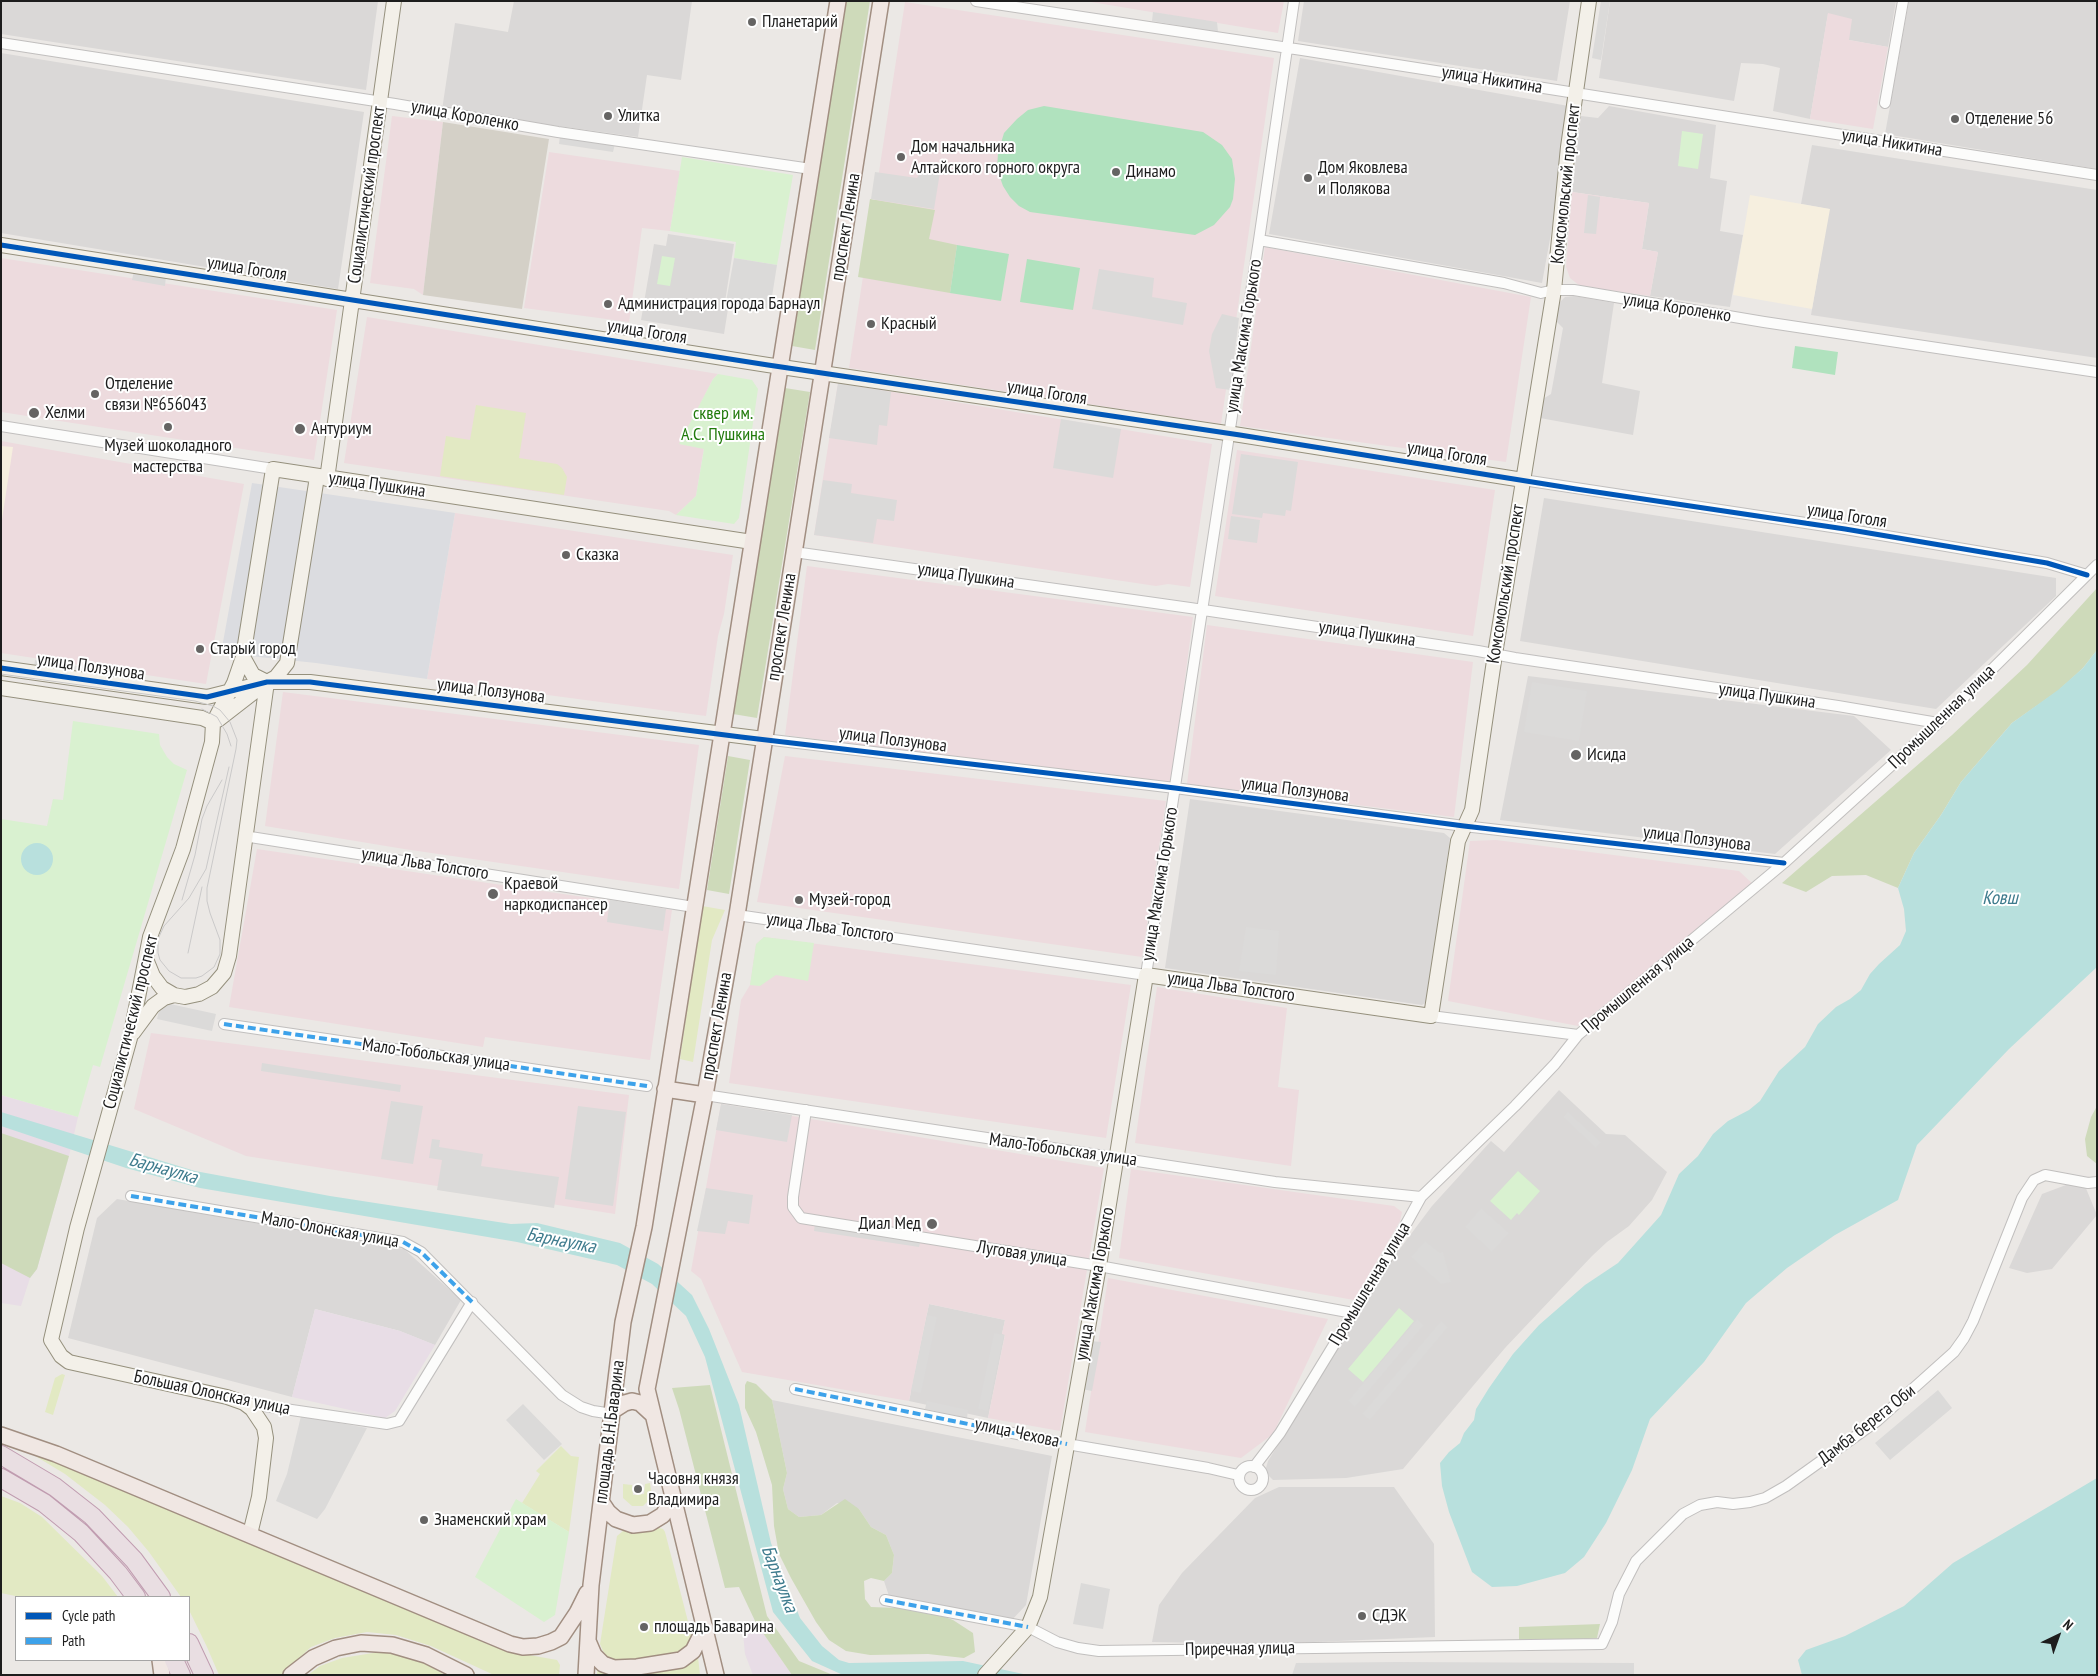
<!DOCTYPE html>
<meta charset="utf-8">
<style>
body{margin:0}
#map{position:relative;width:2098px;height:1676px;overflow:hidden;background:#ebe8e5;font-family:"PT Sans Narrow",sans-serif}
canvas{display:block}
.frame{position:absolute;inset:0;border:2px solid #1d1d1d;pointer-events:none}
.legend{position:absolute;left:15px;top:1596px;width:175px;height:65px;box-sizing:border-box;background:#fff;border:1px solid #a5a5a5;margin:0;padding:6px 9px;list-style:none;font-size:15px;color:#1d1d1d}
.legend li{display:flex;align-items:center;gap:10px;height:25px}
.legend b{width:25px;border:1px solid #a5a5a5}
.north{position:absolute;left:2033px;top:1611px;width:50px;height:50px;-webkit-text-stroke:4px #fff;paint-order:stroke;rotate:42deg;font-size:14px;font-weight:700;line-height:20px;text-align:center;color:#1d1d1d}
.north::after{content:'';display:block;margin:auto;width:18px;height:22px;background:#1d1d1d;clip-path:polygon(50% 0,100% 100%,50% 72%,0 100%)}
</style>
<div id="map">
<canvas width="2098" height="1676"></canvas>
<div class="frame"></div>
<ul class="legend">
<li><b style="height:6px;background:#0057b8"></b>Cycle path</li>
<li><b style="height:6px;background:#3da2ea"></b>Path</li>
</ul>
<div class="north">N</div>
</div>
<script>
const g = document.querySelector('canvas').getContext('2d');
g.lineJoin = 'round';
function fill(path, color) { g.fillStyle = color; g.fill(path, 'evenodd'); }
const poly = rows => new Path2D(rows.map(r => 'M' + r).join(''));
function strokePath(path, color, width, dash) { g.strokeStyle = color; g.lineWidth = width; g.lineCap = dash ? 'butt' : 'round'; g.setLineDash(dash || []); g.stroke(path); }
function label(font, color, halo, rows, align = 'center') {
  g.font = font + ' "PT Sans Narrow",sans-serif'; g.lineWidth = 4; g.setLineDash([]); g.textBaseline = 'middle'; g.strokeStyle = halo; g.fillStyle = color; for (const [text, x, y, turn = 0] of rows) {
    g.save(); g.translate(x, y); g.rotate((+turn || 0) * Math.PI / 180); g.textAlign = isNaN(turn) ? turn : align; if (halo) g.strokeText(text, 0, 0); g.fillText(text, 0, 0); g.restore();
  }
}
fill(poly([
 [1,1,378,1,366,90,1,34],
 [514,1,692,1,681,80,647,75,638,137,442,110,455,23,508,32],
 [1304,1,1570,1,1557,81,1298,41],
 [1610,1,1896,1,1888,47,1849,40,1828,14,1810,119,1773,111,1780,68,1763,64,1741,63,1734,101,1599,78],
 [1909,1,2097,1,2097,169,1885,134],
 [1,53,364,112,338,289,1,233],
 [1300,58,1574,107,1542,283,1269,234],
 [1609,106,1716,125,1710,178,1727,181,1720,231,1743,235,1730,307,1650,296,1658,252,1642,249,1649,203,1572,192,1581,116,1598,118],
 [1812,145,2097,190,2097,358,1811,315,1829,209,1801,204],
 [668,234,734,244,724,308,728,309,724,334,641,320,654,244,666,246],
 [1574,296,1614,303,1602,383,1640,391,1633,435,1540,418,1543,399,1551,394,1563,328,1556,321,1559,303,1565,297],
 [1544,498,2056,578,2056,596,1936,709,1520,641],
 [1528,676,1854,716,1891,750,1775,854,1500,820],
 [1190,799,1444,833,1450,838,1427,1002,1422,1005,1165,968],
 [1559,1090,1606,1134,1625,1135,1667,1172,1652,1200,1629,1226,1607,1242,1592,1256,1505,1348,1403,1469,1346,1478,1273,1480,1269,1476,1266,1468,1268,1461,1396,1254,1432,1206,1491,1141,1504,1152],
 [2066,1185,2085,1186,2097,1215,2052,1269,2027,1273,2009,1268,2042,1194],
 [117,1199,404,1249,461,1300,435,1345,400,1331,315,1309,292,1397,68,1338,97,1218],
 [929,1304,1005,1320,1002,1334,1005,1334,988,1418,909,1401],
 [772,1400,1052,1456,1026,1605,1010,1622,889,1596,884,1581,892,1573,894,1555,886,1535,871,1527,859,1509,837,1503,821,1515,799,1517,788,1509,783,1489,787,1473],
 [1279,1487,1394,1487,1434,1544,1435,1637,1265,1644,1152,1642,1159,1605,1182,1573,1255,1498]
]), '#dad8d7');
fill(poly([
 [1085,1,1284,1,1278,33],
 [905,2,1274,58,1221,424,849,368],
 [1828,13,1852,19,1849,40,1888,47,1873,129,1810,119],
 [392,116,443,122,423,295,414,289,370,283],
 [549,152,680,171,670,231,642,228,629,322,524,308],
 [1572,192,1649,203,1642,249,1658,252,1650,296,1580,286,1570,278,1566,267],
 [1265,247,1531,297,1506,462,1240,426],
 [1,258,337,310,314,460,1,412],
 [367,317,718,374,713,379,680,444,704,448,696,496,676,515,669,511,344,463],
 [838,383,1212,444,1190,587,1168,584,1156,586,814,535],
 [1,441,244,484,206,684,1,653],
 [1237,450,1495,490,1473,636,1215,596],
 [455,513,733,555,724,614,718,636,706,716,427,679],
 [807,566,1193,617,1171,786,785,735],
 [1207,625,1473,662,1454,817,1187,784],
 [283,692,699,745,679,889,404,849,265,826],
 [785,756,1166,801,1142,957,757,902],
 [1496,840,1739,871,1755,886,1578,1026,1448,1001,1470,841],
 [257,849,672,910,650,1060,485,1037,483,1047,229,1007],
 [764,937,1131,985,1106,1138,729,1083,741,1000,750,985,756,944],
 [1157,987,1287,1008,1278,1087,1299,1090,1291,1166,1135,1143],
 [151,1033,629,1095,615,1214,246,1156,134,1109],
 [721,1104,1104,1168,1060,1431,988,1418,1005,1335,1002,1334,1005,1320,929,1304,909,1401,742,1372,701,1279,691,1271],
 [1131,1169,1394,1206,1402,1212,1400,1221,1354,1300,1119,1258],
 [1108,1278,1328,1319,1273,1434,1241,1458,1085,1432]
]), '#eddbde');
fill(poly([
 [1,1095,78,1117,69,1156,37,1269,30,1278,21,1306,1,1303],
 [315,1309,400,1331,435,1345,395,1411,385,1418,292,1397],
 [756,1623,792,1675,753,1675,745,1654,743,1633]
]), '#e8dde6');
fill(poly([
 [1750,195,1830,209,1812,309,1733,295],
 [1,446,13,447,1,526]
]), '#f6efdf');
fill(poly([
 [443,122,549,139,522,309,423,295]
]), '#d4d0c7');
fill(poly([
 [476,405,526,413,519,458,557,464,562,468,567,477,564,495,440,476,446,436,470,440],
 [702,906,725,910,712,940,693,1062,680,1059],
 [62,1374,65,1375,53,1415,45,1412,55,1378],
 [561,1446,571,1456,579,1457,569,1532,522,1503,540,1474,536,1471],
 [28,1449,307,1566,492,1646,512,1652,557,1660,560,1665,559,1675,494,1675,431,1646,396,1635,367,1632,335,1638,311,1647,281,1675,219,1675,207,1647,189,1610,189,1597,181,1597,149,1552,128,1527,105,1505,65,1474,27,1451],
 [650,1483,652,1497,643,1506,632,1506,623,1498,623,1484,632,1485,633,1495,644,1494,645,1484],
 [1,1496,20,1503,42,1517,102,1576,118,1597,20,1597,1,1593],
 [656,1527,663,1529,665,1532,693,1641,688,1651,623,1664,609,1659,603,1651,600,1644,617,1536,624,1530,638,1532],
 [379,1652,399,1654,424,1663,445,1675,308,1675,320,1666,342,1658],
 [698,1657,700,1675,597,1675,598,1662,647,1672,686,1667]
]), '#e2e9c3');
fill(poly([
 [846,1,870,1,815,350,792,346],
 [870,199,935,210,929,239,957,245,950,293,858,277],
 [785,388,810,392,757,718,733,714],
 [2097,588,2097,650,2083,668,2058,691,2012,723,1961,782,1941,815,1914,853,1898,888,1866,875,1832,876,1806,892,1782,883,1952,735,2027,665],
 [728,756,750,760,729,894,707,890],
 [2097,1106,2097,1164,2087,1156,2085,1139,2091,1117],
 [1,1133,69,1156,37,1269,30,1278,1,1263],
 [747,1381,756,1384,772,1400,787,1473,783,1489,788,1509,799,1517,821,1515,845,1499,859,1509,871,1527,886,1535,894,1555,892,1573,884,1581,871,1578,864,1581,865,1599,871,1607,898,1608,934,1613,953,1620,973,1633,975,1652,964,1658,928,1654,870,1655,846,1651,829,1640,816,1622,791,1578,779,1554,774,1526,772,1485,756,1432,745,1408,745,1385],
 [710,1385,767,1616,799,1661,833,1675,792,1675,756,1623,739,1587,725,1588,679,1409,672,1388],
 [1600,1624,1597,1638,1565,1641,1519,1640,1519,1627]
]), '#cedaba');
fill(poly([
 [1682,131,1703,134,1698,169,1678,166],
 [682,157,793,175,777,265,734,258,736,242,670,231],
 [662,256,675,258,670,286,657,284],
 [718,374,752,380,758,389,739,518,734,524,676,515,696,496,704,449,679,444,713,379],
 [73,721,159,734,160,745,167,757,174,764,187,770,100,1067,93,1065,78,1117,1,1095,1,819,47,826,53,799,63,800],
 [764,937,814,943,808,981,776,975,760,986,750,985,756,944],
 [1518,1171,1540,1191,1519,1215,1517,1213,1511,1220,1490,1201],
 [1399,1308,1414,1321,1363,1382,1348,1369],
 [516,1499,569,1532,555,1615,544,1622,475,1577]
]), '#d9f1d0');
fill(poly([
 [1044,106,1203,132,1222,145,1232,159,1235,179,1233,199,1230,207,1214,225,1195,235,1030,212,1019,206,1010,197,1003,186,997,169,998,153,1004,133,1017,119,1028,110],
 [957,245,1009,254,1001,301,950,293],
 [1027,259,1080,268,1073,310,1020,302],
 [1795,346,1838,352,1835,375,1792,368]
]), '#b0e2be');
fill(poly([
 [1601,1,1610,1,1601,60,1592,58],
 [1153,12,1217,22,1218,32,1152,21],
 [560,135,615,144,613,152,559,144],
 [923,169,940,172,934,209,871,199,875,172,917,178],
 [1588,195,1600,197,1596,234,1584,233],
 [734,258,777,265,770,309,726,302],
 [1099,269,1154,278,1152,297,1187,303,1183,325,1092,309],
 [134,271,166,276,165,286,132,280],
 [1222,314,1239,318,1230,390,1216,388,1209,351,1212,334],
 [838,383,891,392,887,426,879,425,877,445,829,438],
 [1061,419,1121,429,1113,478,1053,468],
 [1241,454,1298,462,1291,511,1286,510,1285,516,1263,513,1262,518,1232,514],
 [823,480,852,484,851,493,897,500,894,521,877,519,873,543,814,535],
 [1231,516,1260,520,1257,543,1228,539],
 [35,660,84,667,83,673,34,667],
 [97,668,145,675,144,682,96,675],
 [1532,682,1587,691,1579,741,1524,732],
 [610,900,666,909,663,931,607,922],
 [1246,927,1279,931,1276,975,1239,971],
 [161,1002,216,1014,212,1031,157,1019],
 [262,1063,401,1085,400,1092,261,1071],
 [391,1101,423,1106,413,1164,381,1159],
 [721,1104,792,1115,787,1142,716,1130],
 [578,1106,626,1112,613,1206,565,1199],
 [1568,1112,1601,1142,1596,1148,1563,1117],
 [432,1139,440,1140,439,1147,483,1154,481,1166,559,1177,554,1208,437,1190,442,1160,429,1158],
 [706,1188,753,1195,749,1224,728,1221,725,1234,697,1231],
 [1481,1208,1509,1233,1492,1252,1465,1227],
 [815,1223,921,1239,919,1247,814,1231],
 [1425,1241,1440,1253,1443,1252,1451,1282,1441,1284,1411,1257],
 [927,1315,937,1317,921,1393,911,1391],
 [1417,1319,1424,1325,1355,1407,1348,1401],
 [1441,1321,1448,1327,1370,1420,1362,1414],
 [994,1333,1004,1335,988,1411,978,1409],
 [1091,1341,1101,1342,1092,1391,1082,1389],
 [1938,1390,1952,1408,1890,1460,1875,1443],
 [927,1401,968,1410,967,1418,925,1409],
 [523,1404,562,1444,544,1460,506,1420],
 [301,1416,367,1428,325,1509,317,1519,276,1501,287,1474],
 [1081,1583,1110,1589,1103,1629,1073,1624],
 [1396,1662,1634,1663,1634,1675,1292,1675,1296,1663]
]), '#dbdad9');
fill(poly([
 [252,483,455,513,427,679,316,663,221,653]
]), '#dbdce0');
fill(poly([
 [2097,650,2097,967,2009,1049,1917,1145,1898,1200,1835,1235,1787,1268,1746,1303,1704,1362,1650,1419,1632,1470,1606,1523,1584,1557,1565,1573,1517,1586,1492,1587,1472,1572,1449,1512,1442,1486,1440,1463,1449,1452,1460,1443,1464,1433,1474,1420,1476,1409,1489,1388,1513,1354,1539,1325,1585,1285,1618,1263,1661,1215,1679,1174,1698,1156,1713,1134,1728,1121,1749,1110,1760,1101,1779,1071,1805,1047,1818,1024,1836,1007,1850,999,1861,990,1870,974,1879,964,1900,945,1906,931,1904,909,1898,888,1914,853,1941,815,1961,782,2012,723,2058,690,2083,668],
 '21 859a16 16 0 1 1 32 0a16 16 0 1 1-32 0Z',
 [1,1112,195,1171,330,1196,511,1224,537,1223,620,1243,658,1264,692,1295,709,1329,739,1405,771,1543,800,1618,822,1646,839,1660,849,1663,963,1661,1028,1675,843,1675,812,1661,773,1612,705,1357,686,1316,652,1284,617,1265,517,1242,200,1188,126,1168,1,1126],
 [2097,1478,2097,1675,1802,1675,1798,1660,1806,1650,1845,1636,1904,1606,1953,1563]
]), '#b8e0dd');
const street = poly([
 [976,1,1302,50,2097,175],
 [1,43,395,104,558,132,811,169],
 [1885,103,1903,1],
 [1259,240,1504,283,1541,293,1554,290,1574,290,1764,322,2097,372],
 [1,426,273,469],
 [1523,480,1845,529,2047,563,2087,575],
 [794,552,1190,608,1478,651,1515,658,1838,706,1938,723],
 [764,739,1175,788,1464,826,1784,863],
 [244,836,694,907],
 [737,915,1146,975,1259,240,1294,1],
 [1431,1016,1578,1035],
 [224,1024,647,1086],
 [705,1095,1275,1182,1421,1197],
 [806,1110,793,1197,793,1207,801,1218,1099,1266,1353,1313],
 [131,1196,403,1242,421,1252,562,1395,581,1407,593,1411,606,1413,614,1410],
 [795,1389,1067,1444,1208,1468,1238,1475],
 [244,1403,387,1424,399,1421,472,1302],
 '1239 1478a12 12 0 1 1 24 0a12 12 0 1 1-24 0Z',
 [1254,1467,1280,1433,1390,1253,1421,1197,1515,1106,1555,1064,1578,1035,1784,863,1938,723,2097,565],
 [885,1600,1028,1627,1057,1642,1078,1648,1099,1651,1602,1644,1612,1622,1619,1594,1636,1561,1683,1514,1700,1505,1717,1502,1733,1504,1750,1502,1765,1498,1786,1486,1877,1421,1954,1352,1964,1338,1973,1321,2022,1198,2034,1180,2045,1175,2088,1183,2097,1182]
]);
const secondary = poly([
 [1,245,768,365,1240,435,1523,480],
 [327,479,394,1],
 [243,657,253,675,267,682],
 [1,668,207,697,267,682,310,682,764,739],
 [1,688,202,718,213,723],
 [218,720,267,682,276,677,287,663,317,477],
 [146,959,153,976,162,988,174,995,185,997,199,994,212,987,224,973,229,956,267,682],
 [133,1033,153,1006,164,998,174,995],
 [250,1534,259,1497,266,1438,264,1427,252,1409,244,1403,227,1397,69,1362,61,1356,51,1340,77,1228,130,1038,150,937,183,849,212,742,213,723,234,683,243,657,273,469,752,542],
 [985,1675,1028,1627,1040,1597,1099,1266,1146,975,1431,1016,1458,841,1472,810,1495,654,1554,290,1568,147,1589,1]
]);
const primary = poly([
 [665,1089,705,1095],
 [614,1410,625,1403,632,1401,640,1403,652,1414],
 [1,1435,56,1454,510,1644,523,1647,538,1646,551,1642,561,1637,577,1613,587,1593],
 [602,1503,608,1512,616,1519,633,1525,650,1523,663,1515,673,1499],
 [588,1641,594,1655,603,1664,614,1668,637,1667,681,1660,693,1651,705,1627],
 [160,1660,162,1675],
 [291,1675,313,1658,336,1648,361,1643,392,1645,426,1655,466,1675],
 [586,1675,591,1585,623,1322,644,1227,838,1],
 [716,1675,647,1389,705,1095,737,915,881,1]
]);
const highway = poly([
 [1,1455,55,1487,92,1516,134,1560,161,1597],
 [1,1478,44,1503,81,1533,118,1573,136,1597],
 [189,1643,204,1675],
 [174,1660,181,1675]
]);
strokePath(street, '#c1bfbe', 12);
strokePath(secondary, '#95907d', 16);
strokePath(primary, '#a18e81', 18);
strokePath(highway, '#c09cb0', 20);
strokePath(street, '#fcfcfb', 10);
strokePath(secondary, '#f3f0e9', 14);
strokePath(primary, '#f0e7e3', 15);
strokePath(highway, '#e9dee2', 18);
strokePath(poly([
 [1,674,195,701,213,706,220,710,230,722,237,740,236,749,207,888,207,901,210,913,220,940,220,954,214,967,202,976,196,978,181,978,169,971,160,960,158,953,158,939,164,926,189,898,206,869,229,767],
 [202,709,217,717,227,734,231,746],
 [182,900,195,855,202,819,207,806,222,780],
 [188,953,202,887]
]), '#cac9c9', 1);
strokePath(poly([
 [224,1024,647,1086],
 [131,1196,403,1242,421,1252,472,1302],
 [795,1389,1067,1444],
 [885,1600,1028,1627]
]), '#3da2ea', 4, [8, 4]);
strokePath(poly([
 [1,245,768,365,1240,435,1576,489,1845,529,2047,563,2087,575],
 [1,668,207,697,267,682,310,682,741,737,1175,788,1464,826,1784,863]
]), '#0057b8', 5);
for (const [x, y, r, color] of [
 [752,22,5,"#656463"],
 [608,116,5,"#656463"],
 [1955,119,5,"#656463"],
 [901,157,5,"#656463"],
 [1116,172,5,"#656463"],
 [1308,178,5,"#656463"],
 [608,304,5,"#656463"],
 [871,324,5,"#656463"],
 [95,394,5,"#656463"],
 [34,413,6,"#656463"],
 [168,427,5,"#656463"],
 [300,429,6,"#656463"],
 [566,555,5,"#656463"],
 [200,649,5,"#656463"],
 [1576,755,6,"#656463"],
 [493,894,6,"#656463"],
 [799,900,5,"#656463"],
 [932,1224,6,"#656463"],
 [638,1489,5,"#656463"],
 [424,1520,5,"#656463"],
 [1362,1616,5,"#656463"],
 [644,1627,5,"#656463"]
]) { const dot = new Path2D(); dot.arc(x, y, r, 0, 2 * Math.PI); g.fillStyle = color; g.fill(dot); strokePath(dot, '#fff', 2); }
label('18px', '#1d1d1d', '#fff', [
 ["Планетарий",762,22],
 ["Улитка",618,116],
 ["Отделение 56",1965,119],
 ["Дом начальника",911,147],
 ["Алтайского горного округа",911,168],
 ["Дом Яковлева",1318,168],
 ["и Полякова",1318,189],
 ["Динамо",1126,172],
 ["Администрация города Барнаул",618,304],
 ["Красный",881,324],
 ["Отделение",105,384],
 ["связи №656043",105,405],
 ["Хелми",45,413],
 ["Антуриум",311,429],
 ["Музей шоколадного",168,446,"center"],
 ["мастерства",168,467,"center"],
 ["Сказка",576,555],
 ["Старый город",210,649],
 ["Исида",1587,755],
 ["Краевой",504,884],
 ["наркодиспансер",504,905],
 ["Музей-город",809,900],
 ["Диал Мед",921,1224,"right"],
 ["Часовня князя",648,1479],
 ["Владимира",648,1500],
 ["Знаменский храм",434,1520],
 ["СДЭК",1372,1616],
 ["площадь Баварина",654,1627]
], 'left');
label('18px', '#1d1d1d', '#fff', [
 ["улица Никитина",1492,80,9],
 ["улица Короленко",465,116,10],
 ["улица Никитина",1892,143,9],
 ["Комсомольский проспект",1566,184,-84],
 ["Социалистический проспект",367,195,-82],
 ["проспект Ленина",846,227,-81],
 ["улица Гоголя",247,269,9],
 ["улица Короленко",1677,308,9],
 ["улица Гоголя",647,332,9],
 ["улица Максима Горького",1244,336,-81],
 ["улица Гоголя",1047,393,9],
 ["улица Гоголя",1447,454,9],
 ["улица Пушкина",377,485,8],
 ["улица Гоголя",1847,516,9],
 ["улица Пушкина",966,576,8],
 ["Комсомольский проспект",1506,584,-81],
 ["проспект Ленина",782,627,-81],
 ["улица Пушкина",1367,634,8],
 ["улица Ползунова",91,667,8],
 ["улица Ползунова",491,691,7],
 ["улица Пушкина",1767,696,8],
 ["Промышленная улица",1942,717,-44],
 ["улица Ползунова",893,740,7],
 ["улица Ползунова",1295,790,7],
 ["улица Ползунова",1697,839,7],
 ["улица Льва Толстого",425,864,9],
 ["улица Максима Горького",1160,884,-81],
 ["улица Льва Толстого",830,928,8],
 ["Промышленная улица",1638,985,-40],
 ["улица Льва Толстого",1231,987,8],
 ["Социалистический проспект",131,1022,-76],
 ["проспект Ленина",717,1026,-80],
 ["Мало-Тобольская улица",436,1055,8],
 ["Мало-Тобольская улица",1063,1150,8],
 ["Мало-Олонская улица",330,1230,10],
 ["Луговая улица",1022,1254,9],
 ["улица Максима Горького",1095,1284,-80],
 ["Промышленная улица",1370,1284,-59],
 ["Большая Олонская улица",212,1393,12],
 ["Дамба берега Оби",1867,1425,-38],
 ["площадь В.Н.Баварина",610,1432,-83],
 ["улица Чехова",1017,1433,12],
 ["Приречная улица",1240,1649,-1]
]);
label('18px', '#217a0b', '#fff', [
 ["сквер им.",723,414],
 ["А.С. Пушкина",723,435]
]);
label('italic 19px', '#3e7b8d', '#fff', [
 ["Ковш",2000,899],
 ["Барнаулка",163,1169,16],
 ["Барнаулка",561,1241,11],
 ["Барнаулка",779,1579,69]
]);
</script>
